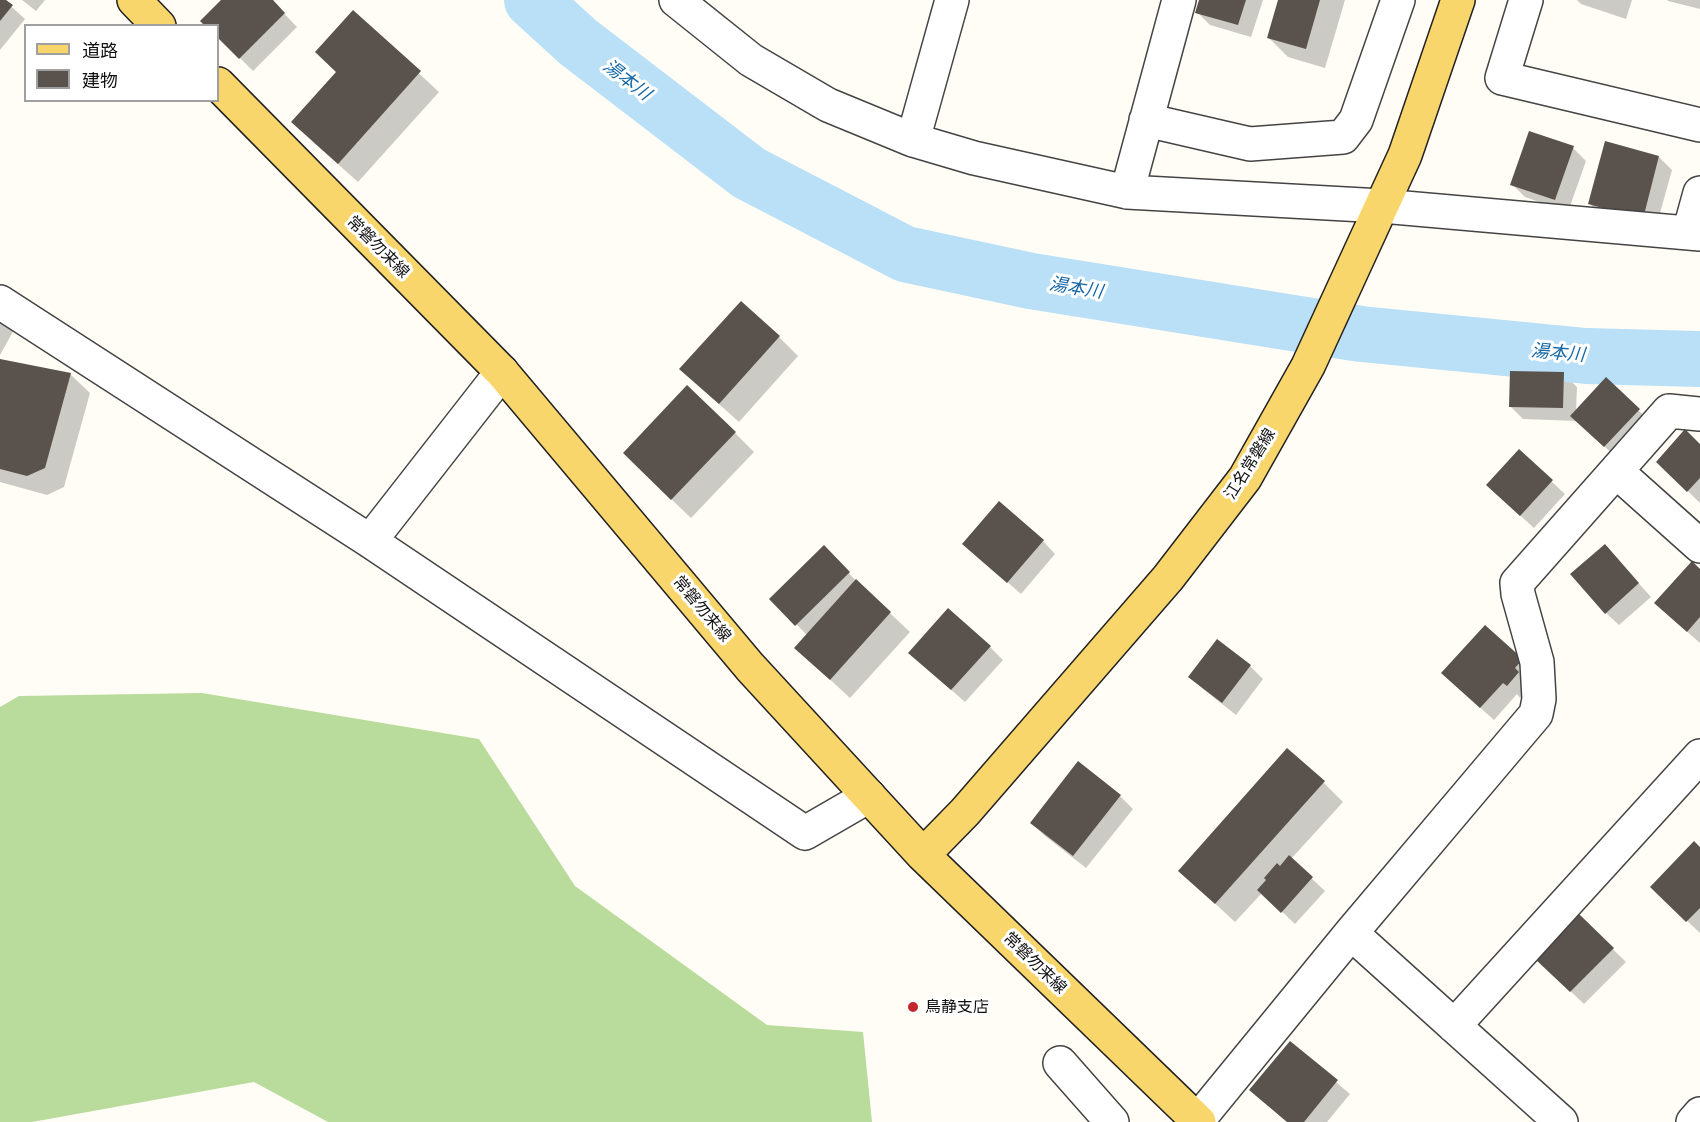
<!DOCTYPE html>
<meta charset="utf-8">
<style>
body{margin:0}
#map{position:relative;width:1700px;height:1122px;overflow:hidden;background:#fffdf5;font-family:"Playfair Display","Noto Sans JP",serif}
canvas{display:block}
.legend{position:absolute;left:24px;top:24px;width:195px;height:78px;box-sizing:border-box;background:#fff;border:2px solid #a0a0a0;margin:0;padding:8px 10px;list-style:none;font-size:18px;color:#111}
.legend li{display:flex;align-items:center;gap:12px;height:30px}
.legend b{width:30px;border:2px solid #a0a0a0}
</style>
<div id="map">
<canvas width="1700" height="1122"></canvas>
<ul class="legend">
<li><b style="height:8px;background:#f9d66b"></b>道路</li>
<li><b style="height:16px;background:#5a524d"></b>建物</li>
</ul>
</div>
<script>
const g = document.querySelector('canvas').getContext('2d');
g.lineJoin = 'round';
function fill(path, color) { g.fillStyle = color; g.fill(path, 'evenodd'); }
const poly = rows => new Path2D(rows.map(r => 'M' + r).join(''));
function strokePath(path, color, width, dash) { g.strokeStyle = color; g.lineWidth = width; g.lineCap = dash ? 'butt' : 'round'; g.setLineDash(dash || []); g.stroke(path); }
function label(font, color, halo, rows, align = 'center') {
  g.font = font + ' "Playfair Display","Noto Sans JP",serif'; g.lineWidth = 6; g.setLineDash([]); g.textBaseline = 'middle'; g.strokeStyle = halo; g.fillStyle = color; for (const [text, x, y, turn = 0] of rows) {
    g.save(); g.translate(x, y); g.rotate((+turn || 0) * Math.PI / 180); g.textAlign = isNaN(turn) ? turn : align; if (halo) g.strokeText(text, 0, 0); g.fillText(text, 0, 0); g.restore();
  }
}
fill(poly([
 [202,693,479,739,575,886,767,1025,863,1032,872,1122,328,1122,254,1082,32,1122,0,1122,0,707,19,696]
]), '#b9dc9c');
fill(poly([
 [0,0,4,0,25,19,0,50],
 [22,0,45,0,36,11],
 [223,0,271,0,297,27,253,71,218,36,218,26],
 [1201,0,1263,0,1251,37,1210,25,1197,12],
 [1280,0,1345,0,1325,68,1288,57,1269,38],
 [1577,0,1632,0,1626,19,1581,4],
 [1667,0,1700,0,1700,9,1668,1],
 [353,12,439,92,358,182,312,141,337,73],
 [1573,148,1586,161,1568,212,1525,197,1512,184],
 [1659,157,1672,170,1655,231,1603,217,1590,204],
 [0,313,15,328,0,355],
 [779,337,798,356,739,422,701,388],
 [0,360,70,374,90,393,64,487,47,495,0,482],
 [1564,374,1577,387,1576,412,1606,380,1652,423,1618,459,1577,421,1523,419,1510,406],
 [735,433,754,452,691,518,644,473],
 [1700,446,1700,503,1658,462],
 [1519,451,1565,494,1534,528,1501,498],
 [1043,541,1055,554,1021,594,964,544],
 [824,547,861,586,910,632,850,698,796,648,807,635,771,599],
 [1617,559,1651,597,1619,625,1606,613],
 [1700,571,1700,643,1669,616],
 [1217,641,1250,666,1263,679,1236,715,1203,689,1190,676],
 [990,647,1003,660,965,702,923,665],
 [1522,660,1531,686,1520,698,1517,694,1494,720,1456,686],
 [1323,782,1343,802,1291,859,1325,891,1295,924,1262,893,1235,922,1180,871],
 [1120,796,1133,809,1086,868,1045,836,1032,823],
 [1700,849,1700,933,1665,900],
 [1578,915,1626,962,1584,1004,1549,971],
 [1290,1043,1350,1094,1327,1122,1287,1122,1251,1090]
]), '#0003');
strokePath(poly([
 [532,0,578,42,749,173,905,254,1031,281,1361,334,1586,356,1700,359]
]), '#b9e0f7', 56);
fill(poly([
 [0,0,6,0,13,5,0,21],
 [221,0,273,0,285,13,239,59,218,38,218,26,205,26,200,21],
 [1199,0,1246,0,1238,25,1195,13],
 [1278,0,1320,0,1306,49,1267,38],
 [353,10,421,71,338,164,291,122,336,72,315,52],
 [1529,131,1574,146,1555,200,1510,185],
 [1605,141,1659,156,1643,219,1588,204],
 [741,301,780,336,719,404,679,369],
 [0,359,71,373,45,468,27,476,0,469],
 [1510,371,1564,372,1563,408,1509,407],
 [1606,377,1640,409,1604,447,1570,416],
 [687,385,736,432,671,500,623,453],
 [1685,429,1700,444,1700,478,1687,492,1656,462],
 [1519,449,1553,480,1520,516,1486,485],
 [999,501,1044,540,1007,583,962,544],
 [1605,544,1639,583,1605,614,1570,574],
 [824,545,850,572,795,626,769,599],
 [1692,561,1700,569,1700,617,1687,632,1654,603],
 [856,579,891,612,830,680,794,648],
 [948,608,991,646,951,690,908,653],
 [1485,625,1523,659,1515,668,1519,672,1507,686,1503,683,1480,708,1441,673],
 [1217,639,1251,665,1222,703,1188,677],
 [1287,748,1325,781,1215,904,1178,871],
 [1078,761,1121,795,1073,856,1030,823],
 [1694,841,1700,847,1700,908,1686,922,1650,887],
 [1289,855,1313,877,1281,913,1257,890,1266,880,1264,878,1277,863,1280,866],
 [1578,913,1614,948,1570,992,1534,958],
 [1290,1041,1338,1080,1304,1122,1287,1122,1249,1090]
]), '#5a524d');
const minor = poly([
 [676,0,751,60,828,105,913,140,974,158,1127,192,1382,206,1700,234],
 [1526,0,1502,78,1700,125],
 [1146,120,1250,144,1343,137,1356,120,1398,0],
 [913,140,952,0],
 [1127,192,1179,0],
 [1689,233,1700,193],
 [0,302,370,541,805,833,869,796],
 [1700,414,1669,411,1616,471,1700,546],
 [370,541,502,372],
 [1351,933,1561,1122],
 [1454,1026,1700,756],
 [1060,1063,1112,1122],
 [1198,1120,1351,933,1536,714,1539,699,1537,662,1518,594,1517,583,1616,471],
 [1693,1122,1700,1114]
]);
const major = poly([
 [134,0,159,26],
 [218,84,502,372,750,667,923,855,1199,1122],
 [923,855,965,812,1168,578,1245,478,1308,366,1405,155,1458,0]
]);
strokePath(minor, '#444', 36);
strokePath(major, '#222', 36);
strokePath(minor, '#fff', 33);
strokePath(major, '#f9d66b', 33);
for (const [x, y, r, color] of [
 [913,1007,6,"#c4262e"]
]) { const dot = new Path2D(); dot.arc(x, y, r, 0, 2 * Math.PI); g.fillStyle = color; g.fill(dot); strokePath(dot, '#fff', 2); }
label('16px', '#111', '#fff', [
 ["常磐勿来線",378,247,45],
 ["江名常磐線",1250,464,-58],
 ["常磐勿来線",702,609,50],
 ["常磐勿来線",1035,963,44]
]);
label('16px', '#111', '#fff', [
 ["鳥静支店",925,1007]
], 'left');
label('italic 18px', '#1768a6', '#fff', [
 ["湯本川",627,80,37],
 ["湯本川",1076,288,9],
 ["湯本川",1558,353,5]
]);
</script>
